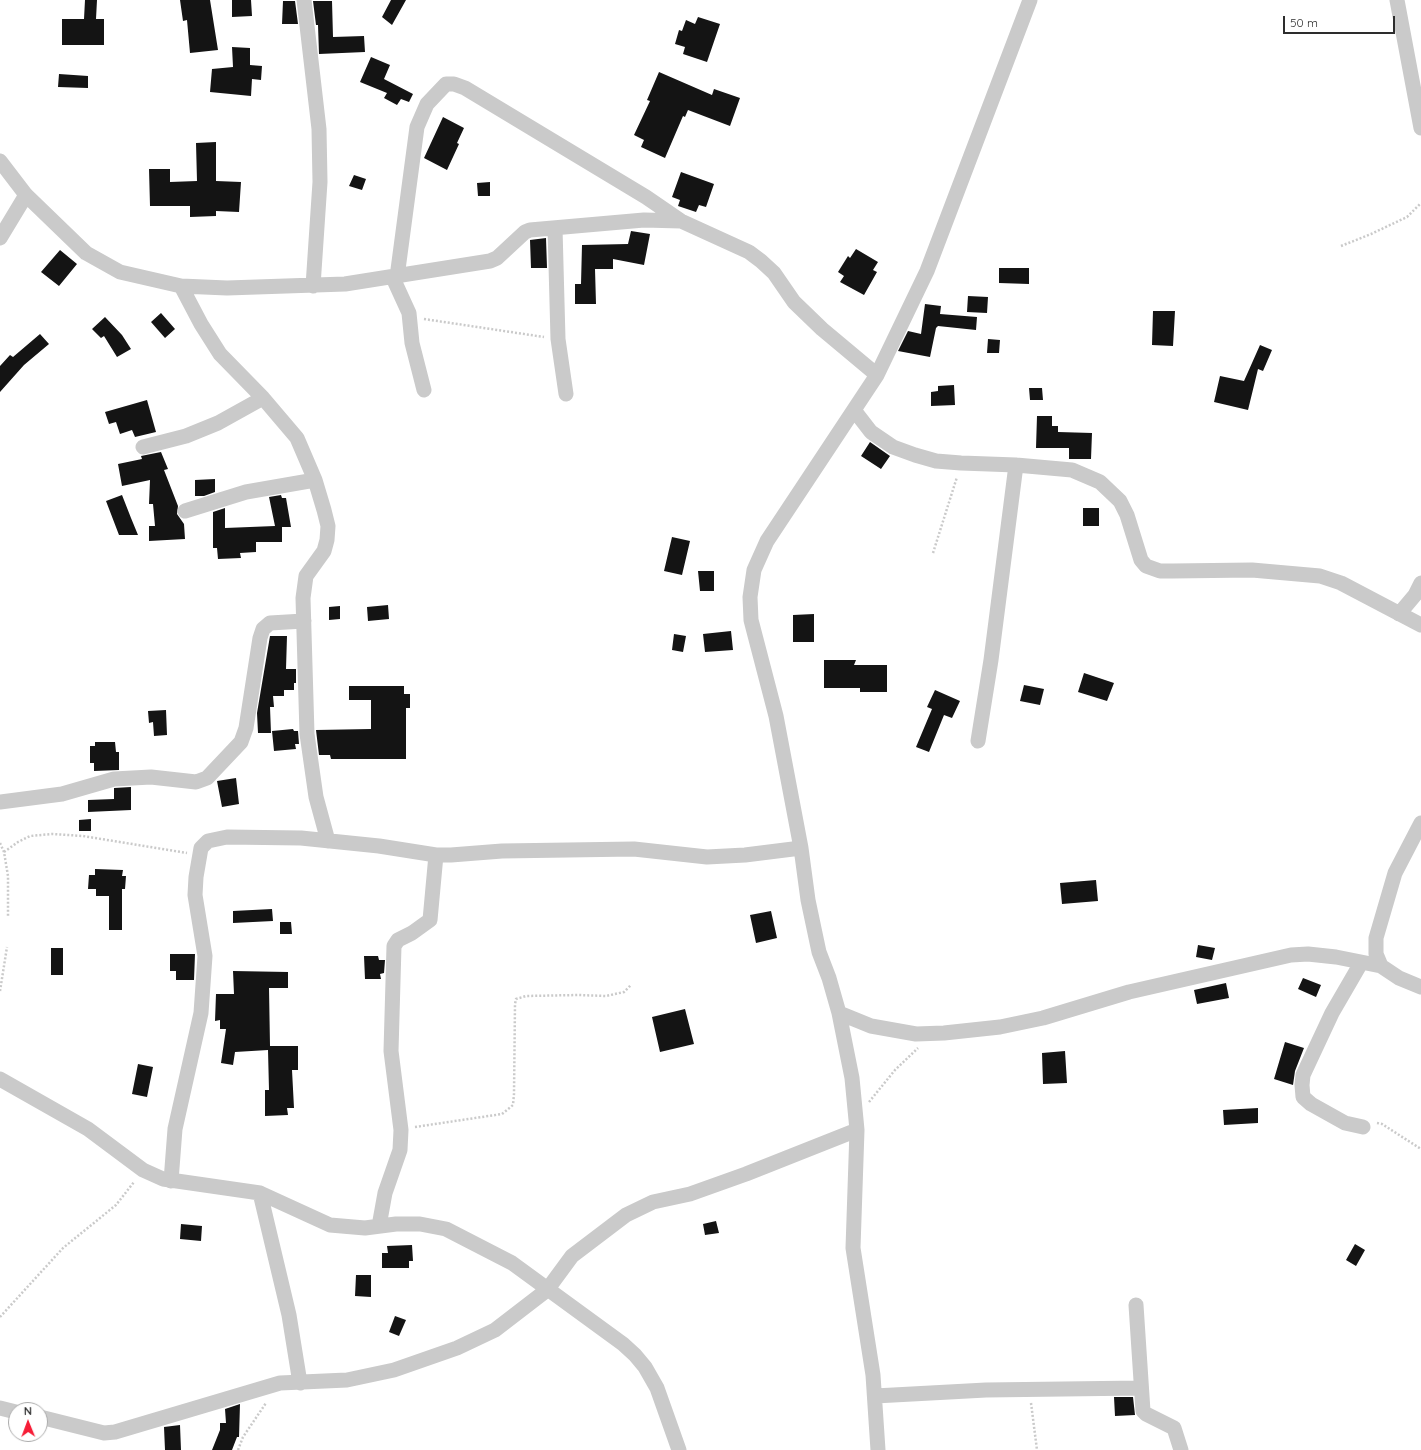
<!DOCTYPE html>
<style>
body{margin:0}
#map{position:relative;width:1421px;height:1450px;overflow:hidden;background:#fff;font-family:Quicksand,sans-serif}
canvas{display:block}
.north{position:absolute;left:8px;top:1402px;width:40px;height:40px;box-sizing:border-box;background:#fff;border:1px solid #ababab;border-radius:50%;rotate:359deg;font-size:11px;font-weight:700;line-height:16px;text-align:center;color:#2d2d2d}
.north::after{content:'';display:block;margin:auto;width:14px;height:18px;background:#f61d37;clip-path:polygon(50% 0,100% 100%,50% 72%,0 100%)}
.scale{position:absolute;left:1283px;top:16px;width:112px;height:18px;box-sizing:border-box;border:2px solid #2d2d2d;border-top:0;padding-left:5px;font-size:12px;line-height:14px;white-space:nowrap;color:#2d2d2d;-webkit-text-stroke:3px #fff;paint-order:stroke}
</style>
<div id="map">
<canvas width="1421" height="1450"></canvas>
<div class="north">N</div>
<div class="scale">50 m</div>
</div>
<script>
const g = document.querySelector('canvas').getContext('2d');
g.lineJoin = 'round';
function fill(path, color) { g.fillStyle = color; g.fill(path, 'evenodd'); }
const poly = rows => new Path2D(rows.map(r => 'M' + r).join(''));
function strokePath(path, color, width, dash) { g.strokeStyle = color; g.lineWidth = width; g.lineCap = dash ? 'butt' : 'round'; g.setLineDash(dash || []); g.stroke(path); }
fill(poly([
 [85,0,97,0,96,19,104,19,104,45,62,45,62,19,84,19],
 [180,0,210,0,218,50,190,53,187,20,183,21],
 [232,0,251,0,252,16,232,17],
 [391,0,406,0,392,25,382,17],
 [283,1,295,1,298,24,282,24],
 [313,1,332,1,333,37,364,36,365,52,319,54,318,25,316,25],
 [698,17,720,24,707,62,683,54,685,47,675,44,679,30,682,31,686,20,695,24],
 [232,47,250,48,250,65,262,66,261,80,252,79,251,96,210,92,212,69,233,67],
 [371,57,390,65,384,79,413,94,409,102,401,99,397,105,384,98,387,93,360,82],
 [659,72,712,95,714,89,740,98,730,126,688,110,685,117,683,116,665,158,641,147,644,140,634,135,650,101,647,100],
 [59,74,88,76,88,88,58,87],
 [443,117,464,128,457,143,459,144,447,170,424,158],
 [216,142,216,181,241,182,239,212,216,211,216,216,190,217,190,206,150,206,149,169,170,169,170,182,197,181,196,143],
 [681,172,714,184,706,207,699,205,696,212,678,206,680,200,672,197],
 [354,175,366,179,362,190,349,186],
 [490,182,490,196,478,196,477,183],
 [631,231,650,234,644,265,613,259,613,269,595,269,596,304,575,304,575,284,581,284,582,245,628,244],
 [546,238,547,268,531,268,530,240],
 [856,249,878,262,873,270,877,272,864,295,840,282,844,276,838,272,848,256,850,258],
 [60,250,77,264,59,286,41,272],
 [999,268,1029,268,1029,284,999,283],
 [968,296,988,297,987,313,967,312],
 [925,304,941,306,940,314,977,317,976,330,938,326,936,328,930,357,898,351,908,331,921,334],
 [1153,311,1175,311,1173,346,1152,345],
 [161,313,175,329,165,338,151,322],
 [105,317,122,335,131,349,117,357,104,336,101,338,92,329],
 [40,334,49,344,24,365,0,392,0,366,10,355,13,357],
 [988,339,1000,340,999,353,987,353],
 [1260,345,1272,350,1263,371,1258,369,1248,410,1214,402,1220,376,1244,381],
 [954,385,955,405,931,406,931,392,938,391,938,386],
 [1029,388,1042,388,1043,400,1030,400],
 [147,400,156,432,135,437,132,430,120,434,116,422,109,424,105,412],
 [1037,416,1052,416,1052,426,1058,426,1058,432,1092,433,1091,459,1069,459,1069,448,1036,448],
 [870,442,890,456,881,469,861,456],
 [161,452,168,469,164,470,178,506,177,514,184,524,185,539,149,541,149,526,155,526,153,504,149,504,150,480,122,486,118,464,142,459,141,456],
 [215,479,215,492,204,496,195,496,195,480],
 [122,495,131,518,138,535,119,535,106,501],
 [281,495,282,498,286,498,291,527,282,527,282,542,256,542,256,552,240,553,241,558,218,559,217,548,213,548,213,512,225,508,225,528,275,526,269,497],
 [1083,508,1099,508,1099,526,1083,526],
 [672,537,690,541,682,575,664,571],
 [698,571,714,571,714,591,700,591],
 [388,605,389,619,368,621,367,607],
 [340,606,340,619,329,620,329,607],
 [814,614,814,642,793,642,793,615],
 [731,631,733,650,705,652,703,634],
 [674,634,686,636,683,652,672,650],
 [270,636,287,636,286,669,296,669,296,683,294,683,294,690,284,690,284,696,273,696,274,707,270,707,271,733,258,733,257,713],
 [824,660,856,660,854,665,887,665,887,692,860,692,860,688,824,688],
 [1084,673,1114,683,1107,701,1078,692],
 [1024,685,1044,689,1040,705,1020,701],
 [349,686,404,686,404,694,410,694,410,708,406,708,406,759,331,759,330,755,319,755,316,730,371,729,371,700,349,700],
 [935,690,960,701,952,718,944,715,929,752,916,747,932,709,927,707],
 [166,710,167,735,154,736,153,722,149,723,148,711],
 [293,729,294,731,298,731,299,744,295,744,296,749,274,751,272,731],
 [95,742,115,742,116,752,119,752,119,770,94,771,94,763,90,763,90,746,95,746],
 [236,778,239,804,222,807,217,781],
 [131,787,131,810,88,812,88,800,114,799,114,788],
 [91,819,91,831,79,831,79,820],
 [95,869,123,870,122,876,126,876,125,889,122,889,122,930,109,930,109,896,96,896,96,889,88,889,89,875,95,875],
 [1096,880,1098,901,1062,904,1060,883],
 [272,909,273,921,233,923,233,911],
 [771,911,777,938,756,943,750,915],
 [280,922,291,922,292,934,280,934],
 [1198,945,1215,948,1212,960,1196,957],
 [51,948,63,948,63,975,51,975],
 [170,954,195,954,194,980,176,980,176,971,170,971],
 [364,956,378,956,379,960,385,960,384,973,380,974,381,979,365,979],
 [233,971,288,972,288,988,269,988,270,1046,298,1046,298,1070,292,1070,294,1108,287,1108,288,1115,265,1116,265,1090,269,1090,268,1050,235,1052,233,1065,221,1063,226,1029,220,1029,220,1020,215,1021,216,994,234,994],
 [1303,978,1321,985,1316,997,1298,989],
 [1226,983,1229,998,1197,1004,1194,990],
 [685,1009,694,1044,660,1052,652,1017],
 [1285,1042,1304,1048,1295,1071,1293,1085,1274,1079],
 [1065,1051,1067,1083,1043,1084,1042,1053],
 [138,1064,153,1067,147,1097,132,1094],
 [1258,1108,1258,1123,1224,1125,1223,1110],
 [716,1221,719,1233,705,1235,703,1224],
 [181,1224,202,1226,201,1241,180,1239],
 [1355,1244,1365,1250,1356,1266,1346,1260],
 [412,1245,413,1261,409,1261,409,1268,382,1268,382,1253,388,1253,387,1246],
 [356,1275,371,1275,371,1297,355,1296],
 [395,1316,406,1320,399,1336,389,1332],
 [1114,1397,1133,1397,1135,1415,1115,1416],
 [240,1404,239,1437,237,1437,232,1450,212,1450,220,1430,220,1423,226,1423,225,1409],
 [180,1425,181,1450,165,1450,164,1427]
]), '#141414');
strokePath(poly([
 [1341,246,1371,234,1407,217,1421,203],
 [424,319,544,337],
 [933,553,957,477],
 [0,843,4,852,8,876,8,917],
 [4,852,18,842,30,836,52,834,83,836,187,853],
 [0,991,7,947],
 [869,1102,895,1070,918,1048],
 [1377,1123,1382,1124,1421,1149],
 [415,1127,502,1114,513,1105,514,1094,515,1004,516,999,526,996,579,995,606,996,624,992,631,985],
 [0,1317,63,1248,116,1205,134,1182],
 [1031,1403,1037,1450],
 [238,1450,243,1437,266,1403]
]), '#cacaca', 2.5, [2, 2]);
strokePath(poly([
 [304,0,319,129,320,182,313,286],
 [1397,0,1421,128],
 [0,161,26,195,86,253,120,272,181,286,227,288,345,284,490,261,497,258,525,232,530,230,644,220,681,221],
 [555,228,558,339,566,394],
 [0,238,26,195],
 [397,277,417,127,427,104,446,84,454,84,465,88,646,197,681,221,749,252,761,261,774,273,794,302,822,329,877,375],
 [393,278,409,313,412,343,424,390],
 [181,286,201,324,220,354,263,398,297,438,315,480,324,510,328,526,327,540,324,551,306,576,303,598,307,734,316,797,328,841],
 [854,410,871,432,893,447,915,455,936,461,961,463,1016,465,1072,470,1100,482,1120,501,1127,515,1141,560,1146,566,1160,571,1173,571,1252,570,1320,576,1341,583,1421,625],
 [143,447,186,436,218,423,263,398],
 [185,511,246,492,315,480],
 [1399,614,1415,595,1421,583],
 [978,741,991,660,1016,465],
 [0,802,62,794,114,779,151,777,196,782,207,778,241,742,246,728,260,638,263,629,270,623,304,621],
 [1421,823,1395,873,1376,938,1376,954,1381,966,1399,978,1421,987],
 [1361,963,1332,1013,1303,1075,1302,1085,1303,1097,1311,1104,1345,1123,1363,1127],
 [839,1013,871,1026,916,1034,944,1033,1000,1027,1043,1018,1129,992,1291,955,1308,954,1336,957,1381,966],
 [0,1079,88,1129,143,1170,163,1179,260,1193,330,1225,365,1228,396,1224,420,1224,446,1229,512,1263,623,1344,635,1355,645,1367,657,1388,679,1450],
 [171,1181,175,1129,201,1013,205,956,195,895,196,877,201,848,208,841,227,837,301,838,379,846,436,855,451,855,502,851,634,849,707,857,745,855,801,848],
 [260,1193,289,1315,300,1383],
 [379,1226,385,1193,400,1150,401,1130,391,1051,394,946,398,940,412,933,430,920,436,855],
 [1136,1305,1143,1411,1146,1414,1174,1428,1181,1450],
 [875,1396,986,1390,1141,1388],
 [0,1408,16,1412],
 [40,1417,104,1433,115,1432,280,1383,347,1380,394,1370,457,1348,495,1330,547,1290,572,1256,626,1215,653,1202,690,1194,746,1174,857,1130],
 [878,1450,873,1375,853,1248,857,1130,852,1078,839,1013,829,978,819,952,808,900,801,848,776,716,751,620,750,597,754,570,767,541,877,375,927,271,1030,0]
]), '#cacaca', 15);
</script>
